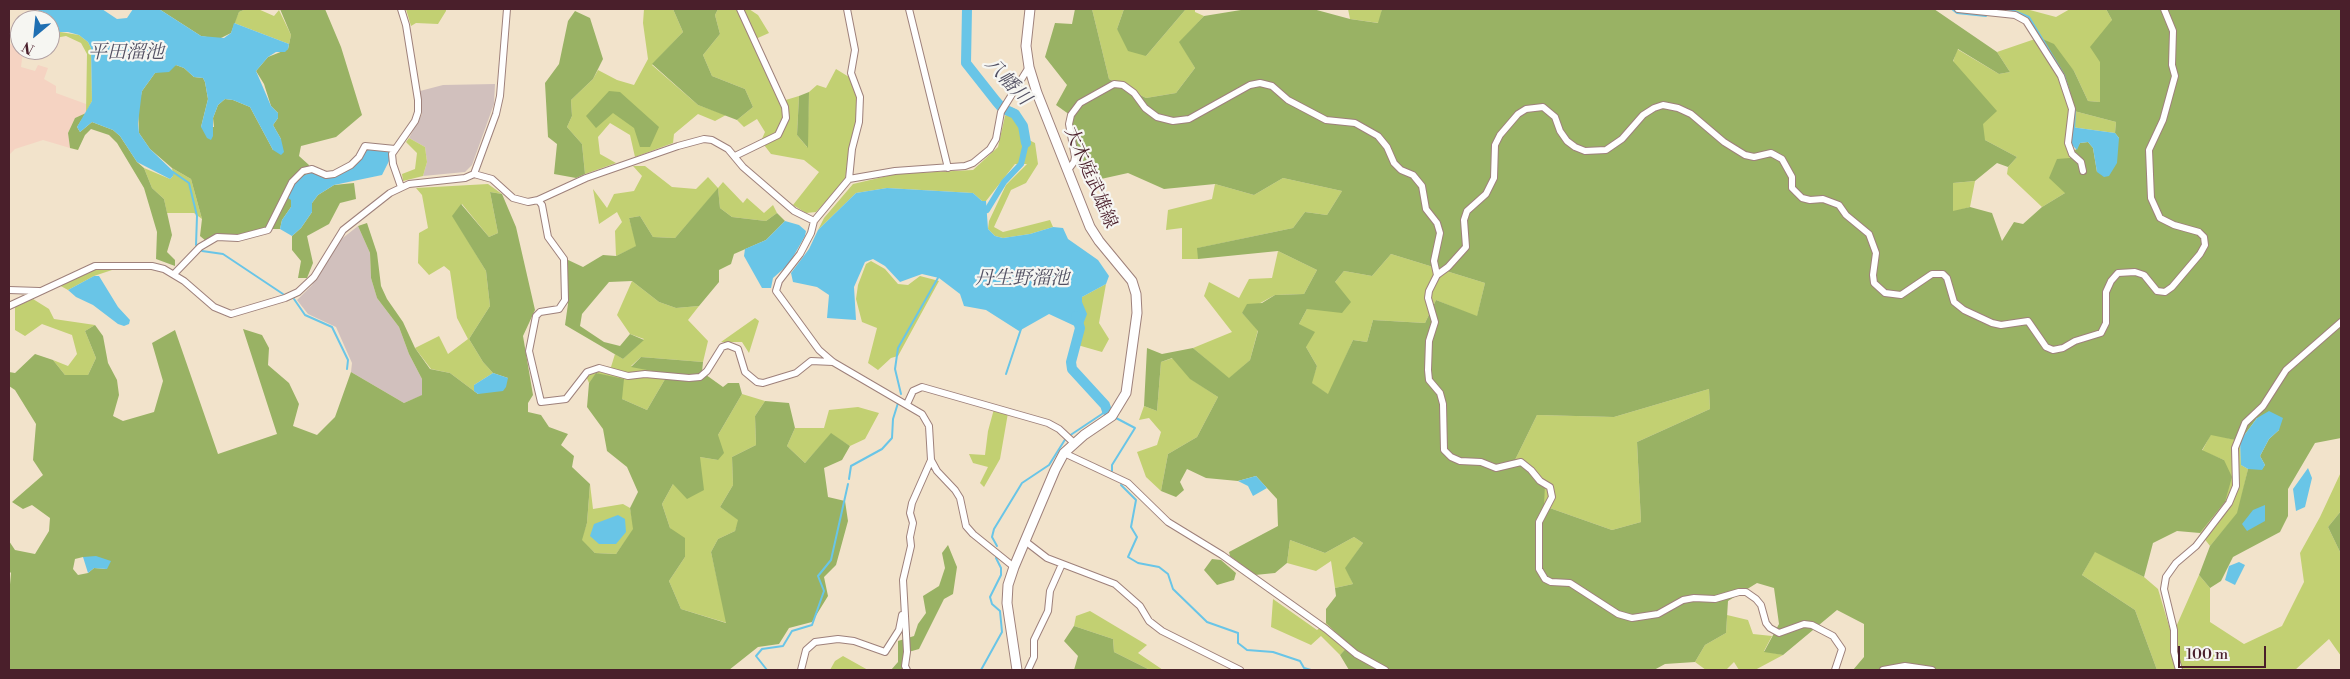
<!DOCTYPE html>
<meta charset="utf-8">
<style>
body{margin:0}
#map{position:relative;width:2350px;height:679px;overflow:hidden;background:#f2e3cb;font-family:"Libre Bodoni",serif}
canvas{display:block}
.frame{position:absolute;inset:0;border:10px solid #4a1f2b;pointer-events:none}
.north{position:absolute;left:10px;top:10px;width:50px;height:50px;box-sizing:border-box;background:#f6f6f2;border:1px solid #b1a0a2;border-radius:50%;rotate:208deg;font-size:14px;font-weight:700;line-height:20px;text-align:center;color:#4a1f2b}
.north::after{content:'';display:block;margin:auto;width:18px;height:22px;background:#1f6fb2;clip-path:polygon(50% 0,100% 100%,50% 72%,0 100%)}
.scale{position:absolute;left:2178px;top:646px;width:88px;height:22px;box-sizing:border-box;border:2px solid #4a1f2b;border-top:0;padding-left:6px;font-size:15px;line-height:18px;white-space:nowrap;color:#4a1f2b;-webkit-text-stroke:4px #f6f6f2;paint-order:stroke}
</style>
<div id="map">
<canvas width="2350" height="679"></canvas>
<div class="frame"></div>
<div class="north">N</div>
<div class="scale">100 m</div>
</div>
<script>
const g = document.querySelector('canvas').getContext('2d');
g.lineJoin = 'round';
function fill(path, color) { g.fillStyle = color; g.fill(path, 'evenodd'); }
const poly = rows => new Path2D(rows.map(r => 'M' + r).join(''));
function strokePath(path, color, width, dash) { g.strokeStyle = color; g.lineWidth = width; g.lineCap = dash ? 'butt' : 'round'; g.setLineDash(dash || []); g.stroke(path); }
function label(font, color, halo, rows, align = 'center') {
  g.font = font + ' "Libre Bodoni","Noto Serif JP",serif'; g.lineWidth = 4.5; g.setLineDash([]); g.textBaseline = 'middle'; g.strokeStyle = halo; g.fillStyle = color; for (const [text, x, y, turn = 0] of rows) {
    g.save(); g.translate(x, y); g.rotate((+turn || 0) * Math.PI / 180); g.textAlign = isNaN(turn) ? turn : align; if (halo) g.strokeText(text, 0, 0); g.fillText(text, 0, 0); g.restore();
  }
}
fill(poly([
 [9,43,23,51,21,67,35,71,38,65,48,68,44,79,56,86,56,93,86,104,86,113,75,118,68,133,70,148,43,140,15,149,9,155]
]), '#f5d3c2');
fill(poly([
 [495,84,494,104,472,165,465,172,423,176,427,162,425,147,409,138,422,114,420,91,443,85],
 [358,226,370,253,371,278,377,298,399,327,409,354,422,379,423,395,404,403,351,372,352,363,336,327,308,314,297,300,312,285,339,241]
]), '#d1c0bd');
fill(poly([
 [246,9,258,9,274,16,279,10,291,35,289,44,234,23,239,12],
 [406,9,446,9,446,11,438,24,416,23,411,26],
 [644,9,673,9,683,32,652,65,698,105,726,115,715,121,698,114,674,134,673,143,635,157,630,135,610,123,598,137,600,154,616,163,585,174,582,144,567,127,572,116,571,100,593,79,598,70,617,80,634,85,648,59,643,23],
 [718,9,749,9,758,15,769,33,751,41,779,102,799,96,797,135,807,147,809,92,817,85,826,88,836,69,849,77,859,92,858,123,849,148,845,181,816,212,806,213,793,205,819,172,804,160,771,154,761,141,765,132,757,119,744,127,737,120,753,107,745,89,712,76,703,55,720,34,715,15],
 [1092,9,1124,9,1117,29,1146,56,1186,9,1195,9,1195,12,1204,16,1180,42,1195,68,1176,93,1146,98,1109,79],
 [1348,9,1382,9,1379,23,1350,19],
 [1993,9,2026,9,2056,17,2070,9,2106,9,2112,20,2100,62,2100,102,2088,101,2074,71,2038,37,2029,19,2010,10],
 [60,32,79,35,88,42,91,48,92,101,86,113,87,54,81,43,66,36,55,38,50,46,52,38],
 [2035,39,2058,76,2070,108,2065,145,2070,158,2065,193,2042,207,2007,174,2008,167,2017,157,1985,140,1939,108,1957,49,1999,74,2010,72,1997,52],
 [1011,107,1019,111,1029,140,1035,143,1038,164,1026,183,1011,190,994,227,1003,232,1050,220,1053,227,1030,234,1003,238,995,236,988,229,989,221,1006,185,1027,164,1015,164,986,201,982,201,973,193,887,188,856,193,818,230,824,218,853,184,896,174,973,170,998,147,1005,116],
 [2074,111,2116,122,2115,133,2071,127],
 [409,138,425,147,427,162,423,176,403,181,402,174,415,169,417,153,406,142],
 [633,166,645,166,672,187,696,189,708,177,718,188,723,182,743,203,747,198,764,213,773,205,777,213,766,221,732,217,720,208,718,189,675,238,653,237,640,216,629,218,637,246,616,256,615,231,622,222,617,212,599,224,593,189,607,208,614,194,634,191,642,176],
 [144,168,170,179,173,176,172,168,191,179,202,219,194,213,167,213,164,199,152,188],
 [1283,178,1342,191,1327,215,1305,212,1293,228,1198,248,1198,259,1182,259,1182,228,1166,230,1168,210,1212,199,1215,184,1254,195],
 [1975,181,1970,207,1953,212,1953,183],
 [488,184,502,194,490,192,498,233,489,237,462,204,453,216,486,271,490,306,469,339,483,362,493,373,474,385,474,391,450,373,431,369,415,348,439,336,448,354,468,339,457,318,450,271,444,266,429,275,418,263,419,233,428,228,422,195,416,188],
 [1278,251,1317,270,1304,294,1275,295,1242,313,1258,330,1250,360,1229,379,1193,348,1232,332,1204,296,1209,282,1239,298,1249,279,1272,278],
 [1391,254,1485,283,1477,317,1436,300,1425,323,1373,320,1367,342,1353,340,1329,395,1311,383,1317,366,1306,347,1299,324,1307,309,1335,282,1344,271,1372,276],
 [871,261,885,269,898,284,908,285,920,276,939,281,898,356,891,358,878,370,868,363,877,328,862,322,856,299,858,285,866,264],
 [115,269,94,276,68,290,59,285,92,270],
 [632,281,659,302,676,308,699,306,688,320,708,341,703,362,641,357,631,366,668,374,647,410,622,399,597,373,589,383,584,371,597,366,611,367,615,354,623,359,644,339,630,334,617,315],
 [1106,284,1099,323,1109,339,1102,352,1074,344,1077,327,1080,328,1082,297],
 [33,299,49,309,54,319,95,325,85,331,96,358,88,375,65,375,53,360,68,366,77,354,72,335,42,324,25,336,15,330,15,307],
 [755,318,759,321,749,353,742,342,721,342],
 [1173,358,1191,379,1218,397,1197,437,1168,454,1161,491,1146,477,1137,452,1157,445,1161,432,1149,418,1139,420,1144,406,1157,411,1161,362],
 [1709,389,1710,409,1637,442,1641,522,1612,530,1544,506,1515,460,1537,415,1614,417],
 [742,394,765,401,755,416,756,445,732,457,733,485,720,507,739,520,735,531,718,539,711,552,727,623,681,609,669,581,685,557,670,528,662,504,673,484,700,457,718,460,718,435],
 [858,407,879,413,865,439,850,446,831,434,805,463,787,446,795,428,824,428,829,410],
 [994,409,1008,413,1000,459,984,487,980,483,988,467,973,463,969,454,985,455,988,431],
 [2211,434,2240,441,2241,465,2248,469,2238,513,2210,546,2200,533,2225,502,2224,460,2202,451],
 [2341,472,2341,511,2328,527,2341,554,2341,656,2329,639,2295,670,2157,670,2135,610,2082,575,2095,551,2144,577,2158,589,2172,636,2199,575,2210,588,2210,622,2244,644,2282,626,2304,582,2300,553,2320,517],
 [590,484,593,509,623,504,630,508,634,529,616,554,595,553,581,540,587,523],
 [1354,537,1363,543,1346,568,1353,584,1335,588,1331,561,1316,571,1287,563,1290,540,1325,553],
 [1273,599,1317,630,1326,623,1349,645,1340,655,1321,636,1311,645,1271,627],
 [1090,611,1147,645,1138,653,1163,670,1150,670,1114,652,1113,639,1074,626,1076,616],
 [1727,615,1748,620,1753,634,1772,636,1764,651,1783,655,1755,670,1739,670,1734,662,1726,670,1706,670,1695,662,1705,645,1726,633],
 [843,656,868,670,830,670,835,661]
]), '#c2d072');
fill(poly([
 [159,9,246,9,239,12,231,33,219,39,201,36],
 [280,9,325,9,341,47,362,115,336,137,301,146,299,156,309,165,308,172,291,200,291,207,282,220,280,229,266,229,206,241,200,236,202,219,191,179,172,168,150,149,139,133,138,109,142,91,155,73,176,65,184,68,194,77,203,78,205,82,208,99,201,127,214,127,213,118,218,105,225,99,233,100,250,107,273,150,281,139,273,125,278,118,278,113,271,106,264,84,256,71,268,57,288,49,291,35],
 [673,9,718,9,715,15,720,34,703,55,712,76,745,89,753,107,737,120,698,105,652,64,683,32],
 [1075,9,1092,9,1109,79,1146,98,1176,93,1195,68,1179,42,1204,16,1247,9,1313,9,1350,19,1378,23,1382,9,1934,9,1997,52,2010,72,1999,74,1958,49,1953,61,1997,111,1983,124,1985,140,2017,157,2008,167,1997,163,1975,181,1953,183,1953,211,1970,207,1992,213,2002,241,2014,222,2023,224,2042,207,2065,193,2049,178,2057,159,2070,158,2080,143,2088,142,2093,148,2097,172,2119,138,2115,133,2116,122,2074,111,2063,75,2038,37,2054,44,2074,71,2088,101,2100,102,2100,62,2090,47,2112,20,2106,9,2341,9,2341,438,2315,443,2288,489,2288,516,2280,532,2233,557,2221,581,2210,588,2199,575,2210,546,2237,513,2248,469,2262,469,2265,465,2260,456,2269,439,2279,430,2257,418,2240,441,2211,435,2202,450,2224,460,2232,477,2225,502,2200,533,2177,531,2153,543,2144,577,2095,552,2082,575,2135,610,2157,670,1853,670,1864,657,1864,624,1837,610,1783,655,1764,652,1779,624,1774,588,1757,583,1728,601,1726,633,1705,645,1695,662,1665,664,1654,670,1349,670,1340,655,1349,645,1326,623,1326,609,1336,596,1335,588,1353,584,1345,568,1363,543,1354,537,1325,553,1290,540,1287,563,1275,573,1255,575,1230,556,1229,552,1278,526,1277,499,1256,476,1238,481,1206,478,1187,469,1180,482,1184,490,1176,497,1161,491,1168,454,1197,437,1218,397,1190,379,1172,358,1161,362,1157,411,1144,406,1147,348,1162,354,1193,348,1229,378,1250,360,1258,331,1242,313,1247,304,1262,303,1275,295,1304,294,1317,270,1278,251,1198,259,1197,248,1293,228,1305,212,1327,215,1342,191,1283,178,1254,195,1215,184,1164,189,1128,173,1101,179,1077,165,1070,115,1056,105,1067,85,1045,57,1055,23,1072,24],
 [1391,254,1485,283,1477,316,1436,300,1425,323,1373,320,1367,342,1353,340,1328,394,1312,383,1317,366,1306,347,1315,332,1299,324,1307,309,1342,313,1351,302,1335,282,1344,271,1372,276],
 [1709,389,1710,409,1637,442,1641,522,1612,530,1544,506,1545,484,1515,460,1537,415,1614,417],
 [1124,9,1186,9,1146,56,1128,51,1117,29],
 [575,11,590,18,603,59,593,79,571,100,572,116,567,127,582,144,585,174,576,178,554,174,557,144,548,137,545,83,559,64,568,21],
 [609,91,620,92,659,127,650,147,640,147,634,128,613,113,596,128,586,116],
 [809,92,808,148,797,135,799,96],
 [86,113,77,127,80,132,92,122,113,130,120,136,137,162,144,168,152,188,164,199,172,235,167,252,175,260,175,266,156,259,157,232,144,188,117,143,109,135,91,129,85,135,78,150,70,148,68,133,75,118],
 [354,183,356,199,340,203,329,224,307,236,313,263,307,278,298,278,301,261,292,250,292,236,301,228,312,212,312,203,318,195,334,185],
 [718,188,720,208,732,217,766,221,777,213,785,221,766,240,734,254,731,264,719,270,719,282,699,306,676,308,659,302,632,281,609,282,582,314,580,326,604,342,620,346,630,334,644,340,623,359,565,325,568,304,566,259,583,267,603,255,616,256,636,246,629,218,640,216,653,237,675,238],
 [490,192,502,194,516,227,535,310,523,336,533,395,528,403,528,412,541,415,549,427,568,434,561,445,574,456,572,467,590,484,587,523,582,540,595,553,616,554,633,529,630,508,638,492,627,467,607,451,603,429,587,407,589,383,596,373,624,379,622,399,647,410,668,374,631,367,641,357,703,362,702,372,723,387,728,383,739,383,742,394,718,435,724,453,718,460,700,457,704,490,687,499,673,484,662,504,670,528,685,538,685,557,669,581,681,609,726,623,711,552,718,539,735,531,738,520,720,507,733,485,732,457,756,445,755,416,765,401,789,403,795,428,787,446,805,463,831,433,850,446,842,460,824,468,828,497,845,501,848,521,836,565,824,577,828,596,812,622,789,628,779,644,758,647,729,670,9,670,9,596,11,573,9,571,9,541,15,550,35,554,49,531,50,518,32,505,23,509,12,502,43,475,33,460,36,424,15,390,9,386,9,372,15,373,35,354,53,360,65,375,88,375,96,358,85,331,95,325,103,336,108,363,117,380,119,395,113,416,123,421,154,412,163,381,152,343,175,330,218,454,277,434,243,329,262,335,269,348,268,365,289,383,299,404,293,426,317,435,335,417,351,372,404,403,422,395,422,379,409,354,399,327,377,298,371,278,370,253,358,226,367,223,377,253,381,286,387,299,403,322,415,348,430,369,450,373,478,394,508,378,493,373,483,362,469,339,490,306,486,271,452,216,461,204,489,237,498,233],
 [83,557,107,569,94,568,88,573,78,575,73,569,75,559],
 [2341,511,2341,554,2328,527],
 [948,545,957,567,953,594,944,599,919,649,905,653,903,670,891,670,898,662,898,641,914,636,918,624,926,613,923,596,939,586,945,568,942,553],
 [1212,559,1221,560,1236,573,1234,580,1217,585,1204,570],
 [1074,626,1113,639,1114,652,1150,670,1074,670,1078,656,1064,641]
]), '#99b264');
fill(poly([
 [38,9,102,9,117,19,127,18,133,9,159,9,201,36,224,38,231,33,234,23,289,44,288,49,285,52,276,52,268,57,256,71,271,106,278,113,278,118,273,125,281,139,284,152,281,155,273,150,250,107,233,100,225,99,218,105,213,118,213,136,211,140,207,138,201,127,208,99,205,82,203,78,194,77,184,68,176,65,169,72,155,73,142,91,138,123,139,133,150,149,174,172,173,176,170,179,137,162,120,136,113,130,92,122,80,132,77,127,92,101,91,48,88,42,79,35,68,32,60,32,50,41,50,20,40,20],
 [2071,127,2115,133,2119,138,2117,163,2109,176,2104,177,2097,172,2093,148,2088,142,2080,143,2077,150,2070,143],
 [368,149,389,151,389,161,382,175,334,185,318,195,312,203,312,212,301,228,292,236,280,229,282,220,291,207,291,200,288,198,293,186,301,177,311,172,326,177,354,166],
 [887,188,973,193,982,201,986,201,988,229,995,236,1003,238,1030,234,1053,227,1063,228,1068,239,1098,260,1109,276,1106,284,1082,297,1082,302,1087,314,1082,327,1077,327,1049,314,1019,331,986,310,964,306,960,294,939,278,922,274,900,282,885,266,873,259,865,262,854,287,856,320,827,318,829,295,817,287,793,282,791,273,809,249,818,230,856,193],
 [785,221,799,225,806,231,805,236,789,264,773,278,771,288,762,288,744,256,745,249,766,240],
 [94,276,99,276,118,307,130,320,129,324,124,326,118,324,93,305,76,297,68,290],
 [493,373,508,378,506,387,503,391,478,394,474,391,474,385],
 [2269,411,2283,418,2279,430,2269,439,2260,456,2265,465,2262,470,2248,469,2241,465,2240,441,2257,418],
 [2308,468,2312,478,2305,507,2296,511,2293,489],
 [1256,476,1267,488,1253,496,1248,486,1238,481],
 [2265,505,2265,521,2247,531,2242,524,2253,510],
 [618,515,625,519,626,532,616,544,599,544,590,536,594,524],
 [96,556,111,561,107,569,94,568,88,573,83,557],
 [2239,562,2245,565,2235,585,2225,580,2229,566]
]), '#69c5e7');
strokePath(poly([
 [1952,9,1957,13,1986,16],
 [2002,9,2012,10,2029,17,2064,75,2069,91],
 [2074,130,2075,110],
 [173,172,189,183,197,216,196,245],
 [202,251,223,254,283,294],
 [294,299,305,315,332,327,348,360,347,369],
 [1006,374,1021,329],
 [901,394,895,369,898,348,939,276],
 [1112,471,1112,465,1135,428,1116,418],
 [849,479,851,466,882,449,892,438,893,419,898,403],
 [1121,485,1136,500,1131,527,1137,537,1128,557,1138,563,1159,567,1168,574,1173,589,1207,622,1238,633,1238,643,1247,650,1273,652,1300,661,1304,668,1311,670],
 [997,546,992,537,994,529,1022,483,1049,465,1066,438,1102,414,1106,409],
 [767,670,756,656,762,649,783,646,792,631,812,625,824,591,818,576,831,560,848,484],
 [981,670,1002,632,1000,611,992,604,990,597,1001,575,1001,568,996,558]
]), '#69c5e7', 2);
strokePath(poly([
 [987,210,1004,182,1021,164,1026,143]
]), '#69c5e7', 6);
strokePath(poly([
 [967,9,966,63,996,101,1002,108,1015,114,1023,126,1026,143],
 [1076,316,1080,328,1071,362,1072,369,1105,405,1107,411]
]), '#69c5e7', 10);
const minor = poly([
 [401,9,406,25,418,100,418,112,415,121,392,154,393,164,401,187],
 [847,9,855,50,851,73,860,97,859,122,852,149,849,179,814,221,811,233,800,254,779,281,776,291,819,350,833,362,922,414,929,426,931,460,937,471,955,490,960,498,966,526,973,534,1014,567],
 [909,9,948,168],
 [1958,9,2015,15,2026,21,2061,76,2072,109,2068,143,2072,154,2081,162,2083,171],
 [735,156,778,135,786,118,785,107,740,9],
 [1068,170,1074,162,1075,157,1069,124,1071,115,1080,103,1114,84,1123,85,1134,93,1145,108,1157,117,1173,121,1189,119,1250,85,1260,83,1272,86,1288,100,1326,120,1355,123,1378,136,1387,147,1394,163,1401,170,1413,175,1422,186,1426,209,1437,223,1440,233,1434,261,1437,275],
 [474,174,492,179,513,198,528,202,538,200,586,178,678,146,704,139,712,140,728,149,743,167,794,211,814,221],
 [849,179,895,171,965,166,973,163,990,149,996,139,1001,112,1029,67],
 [538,200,542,205,548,237,564,259,565,300,559,309,540,312,536,316,529,351,541,402,566,399,587,372,599,368,628,376,645,374,689,378,700,377,707,371,722,347,728,345,738,349,745,372,757,382,763,383,796,373,811,361,833,362],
 [174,274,200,247,217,237,238,238,268,230,292,182,303,171,312,169,326,175,334,174,351,165,359,157,365,146,395,149],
 [9,290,39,291],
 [9,306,95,266,152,266,164,269,184,281,214,307,231,314,285,298,298,292,314,277,343,230,390,193,409,184,465,178,474,174,496,114,500,96,507,9],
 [907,404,913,391,922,387,1048,423,1059,429,1074,443],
 [1064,453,1128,483,1168,522,1222,555,1326,629,1356,654,1385,670],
 [1025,541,1047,558,1115,584,1140,606,1149,621,1162,631,1240,670],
 [801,670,806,650,815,642,838,639,854,641,885,652,899,630,902,615],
 [907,670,905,666,907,652,903,580,911,546,910,537,913,523,910,513,912,503,931,460],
 [1028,670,1034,657,1034,640,1048,611,1050,591,1062,564],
 [1835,670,1842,649,1833,636,1812,625,1804,624,1779,633,1770,628,1766,623,1761,605,1756,599,1746,592,1739,592,1715,599,1694,598,1683,600,1658,614,1632,618,1618,614,1570,583,1551,582,1545,579,1539,569,1539,522,1552,497,1550,487,1540,481,1531,470,1521,462,1496,468,1481,462,1460,461,1451,457,1444,450,1443,404,1440,393,1429,380,1428,370,1429,341,1435,322,1428,298,1429,291,1437,275,1448,267,1466,247,1464,220,1467,211,1486,194,1494,178,1495,145,1500,135,1518,114,1526,109,1543,107,1555,117,1560,131,1567,141,1575,147,1585,151,1606,150,1622,139,1643,115,1654,108,1663,105,1678,108,1691,114,1724,142,1745,155,1754,157,1771,153,1782,159,1792,177,1792,188,1802,198,1810,200,1823,199,1839,205,1846,215,1869,234,1876,253,1873,275,1874,283,1885,293,1901,295,1932,274,1943,274,1947,278,1954,302,1964,310,1992,323,2001,325,2028,321,2046,347,2053,350,2063,348,2075,341,2101,333,2106,323,2106,292,2111,281,2118,273,2135,272,2144,275,2157,291,2165,292,2172,287,2200,254,2205,245,2204,237,2199,232,2174,225,2160,218,2151,198,2149,150,2163,120,2175,76,2172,65,2173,31,2164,9],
 [1883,670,1905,666,1932,670],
 [2179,670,2174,652,2174,630,2164,589,2166,577,2176,563,2196,546,2229,503,2236,486,2235,448,2245,423,2263,406,2286,370,2341,322]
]);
const major = poly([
 [1017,670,1007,603,1008,585,1014,567,1055,470,1064,453,1084,435,1112,416,1126,393,1137,313,1136,294,1132,281,1099,241,1090,227,1037,93,1029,67,1026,46,1030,9]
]);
strokePath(minor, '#9e817b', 8);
strokePath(major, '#9e817b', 11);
strokePath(minor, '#fff', 6);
strokePath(major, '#fff', 9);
label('18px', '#4a1f2b', '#f6f6f2', [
 ["大木庭武雄線",1090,178,67]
]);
label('italic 19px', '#535163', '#f6f6f2', [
 ["平田溜池",126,53],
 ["八幡川",1007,82,47],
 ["丹生野溜池",1022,279]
]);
</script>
